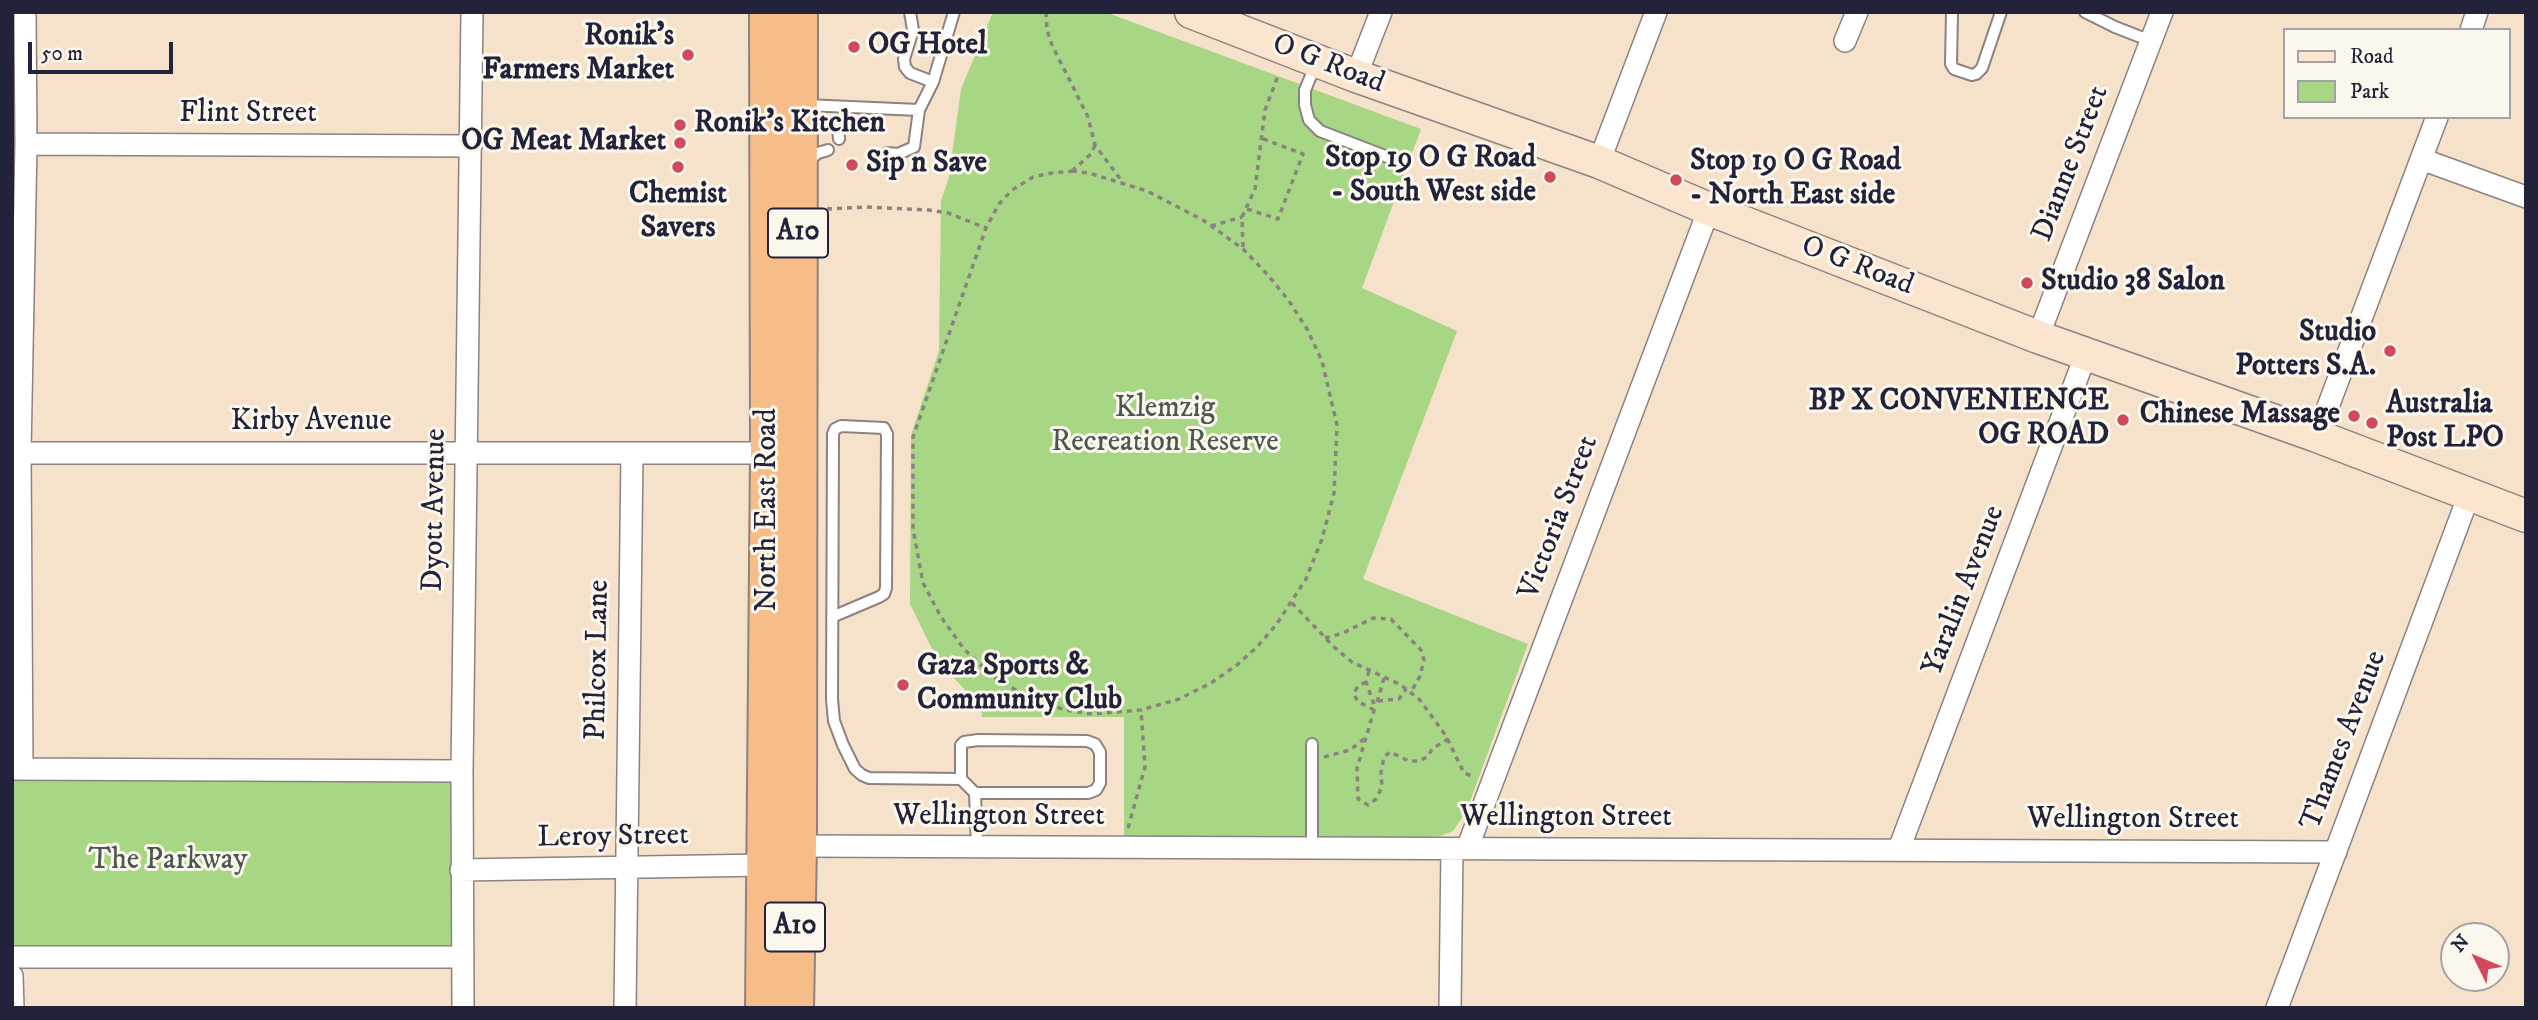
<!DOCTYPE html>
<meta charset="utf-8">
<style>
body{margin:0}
#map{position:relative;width:2538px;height:1020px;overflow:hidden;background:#f6e2ca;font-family:"IM FELL DW Pica",serif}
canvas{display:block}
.frame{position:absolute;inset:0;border:14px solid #22223b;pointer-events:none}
.legend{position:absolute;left:2283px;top:28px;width:228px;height:91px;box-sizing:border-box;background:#fbf7ec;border:2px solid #a4a2a5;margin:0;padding:9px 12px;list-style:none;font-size:21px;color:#22223b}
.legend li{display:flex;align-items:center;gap:14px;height:35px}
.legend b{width:35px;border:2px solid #a4a2a5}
.north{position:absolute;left:2440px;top:922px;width:70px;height:70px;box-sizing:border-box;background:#fbf7ec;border:2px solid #a4a2a5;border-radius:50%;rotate:313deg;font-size:19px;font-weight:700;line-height:28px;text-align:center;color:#22223b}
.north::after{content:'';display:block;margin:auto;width:24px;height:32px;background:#d1495b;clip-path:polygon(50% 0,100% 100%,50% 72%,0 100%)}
.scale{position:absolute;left:28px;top:42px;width:145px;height:32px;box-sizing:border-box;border:4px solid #22223b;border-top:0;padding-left:9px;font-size:21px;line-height:24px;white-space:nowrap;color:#22223b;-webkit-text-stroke:5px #fbf7ec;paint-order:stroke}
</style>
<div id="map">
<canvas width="2538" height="1020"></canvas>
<div class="frame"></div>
<ul class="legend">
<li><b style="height:9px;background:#fce5cf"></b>Road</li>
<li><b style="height:19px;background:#a7d684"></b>Park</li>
</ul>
<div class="north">N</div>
<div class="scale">50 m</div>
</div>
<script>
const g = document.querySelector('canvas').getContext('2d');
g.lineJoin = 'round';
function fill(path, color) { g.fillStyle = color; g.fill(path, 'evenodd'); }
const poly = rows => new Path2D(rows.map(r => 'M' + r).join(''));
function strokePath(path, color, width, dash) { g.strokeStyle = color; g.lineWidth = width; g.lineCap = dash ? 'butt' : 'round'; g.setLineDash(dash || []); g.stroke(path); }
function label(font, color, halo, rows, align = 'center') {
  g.font = font + ' "IM FELL DW Pica",serif'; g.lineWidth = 6; g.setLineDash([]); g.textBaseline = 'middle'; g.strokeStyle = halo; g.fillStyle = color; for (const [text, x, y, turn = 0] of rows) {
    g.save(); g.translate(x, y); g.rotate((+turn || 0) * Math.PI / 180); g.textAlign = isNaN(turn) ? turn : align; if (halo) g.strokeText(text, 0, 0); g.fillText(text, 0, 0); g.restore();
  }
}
fill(poly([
 [993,12,1105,12,1421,129,1362,288,1457,331,1363,579,1528,644,1466,812,1453,831,1440,836,1427,837,1124,837,1124,717,982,717,981,707,938,661,910,604,911,435,939,351,941,201,949,177,961,89],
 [12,769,462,771,460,957,12,954]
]), '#a7d684');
const lane = poly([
 [910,12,913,30,904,59,905,67,910,73,933,82],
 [1952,12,1951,64,1954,69,1972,75,1976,74,1982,68,2001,12],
 [2085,12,2115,27,2151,41],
 [1316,64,1305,90,1305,105,1309,120,1320,131,1398,161],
 [805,105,919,110,933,82,954,12],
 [839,139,838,127,848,107],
 [887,153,898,154,914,147,919,110],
 [807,162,818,153,828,150],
 [832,617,879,597,884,594,886,588,887,434,884,428,841,426,835,429,833,434,832,699,834,721,843,745,855,769,862,775,869,778,961,779],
 [1312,744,1312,849],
 [975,793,1088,793,1096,790,1100,783,1100,752,1095,744,1087,741,978,740,964,742,961,745,961,779,975,793,977,847]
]);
const street = poly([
 [2471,30,2477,12],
 [1845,41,1857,12],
 [1356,76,1381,12],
 [26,144,471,146],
 [2421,159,2526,197],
 [1599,162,1656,12],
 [2038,337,2162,12],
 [2317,436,2437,117],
 [12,453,770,453],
 [12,769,462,771],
 [22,769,20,452,26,144,25,12],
 [797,846,2336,852],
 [1467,849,1709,209],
 [1899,849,2086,354],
 [461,870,765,865],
 [12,957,463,957],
 [12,976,13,1008],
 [463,1008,462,771,472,12],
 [625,1008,632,453],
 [1450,1008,1452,849],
 [2277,1008,2469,495]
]);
const secondary = poly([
 [1191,12,1356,76,1599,162,1709,209,2038,337,2317,436,2526,516]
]);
const highway = poly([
 [765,1008,770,453,769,12],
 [794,1008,797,846,798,12]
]);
strokePath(lane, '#8c8282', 14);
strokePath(street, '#8c8282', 24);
strokePath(secondary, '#8c8282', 35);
strokePath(highway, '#8c8282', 42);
strokePath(poly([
 [1046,12,1047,30,1052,45,1088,117,1095,145,1121,180],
 [1072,171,1089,173,1147,191,1203,220,1243,249,1268,275,1289,301,1307,329,1322,361,1337,425,1334,493,1322,539,1306,579,1276,625,1257,647,1237,665,1211,683,1179,699,1141,710,1092,714,1066,710,1042,703,1019,692,993,677,964,649,941,617,923,583,913,529,913,437,986,228,999,204,1012,190,1033,177,1052,173,1072,171],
 [1072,171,1091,154,1095,145],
 [827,209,866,207,929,210,948,213,986,228],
 [1247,209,1278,219,1303,154,1261,138],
 [1211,226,1242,217],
 [1243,247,1242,217,1255,189,1265,110,1279,73],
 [1292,603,1334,647,1352,662,1401,685,1420,700,1446,736,1464,773,1475,777],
 [1325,638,1343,633,1373,618,1391,619,1421,650,1424,660,1420,676,1411,692],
 [1369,671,1366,682,1375,707,1357,768,1358,799,1368,805,1376,799,1382,787,1381,772,1384,757,1390,752,1409,761,1420,761,1428,756,1432,749,1448,739],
 [1366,682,1358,686,1354,693,1357,701,1374,710],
 [1378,701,1399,699,1406,689],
 [1377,702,1384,678],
 [1324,757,1350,750,1364,739],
 [1128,828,1145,767,1141,710]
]), '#8c8282', 3.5, [5, 5]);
strokePath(lane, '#fff', 10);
strokePath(street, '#fff', 21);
strokePath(secondary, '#fce5cf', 32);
strokePath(highway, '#f7bd88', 38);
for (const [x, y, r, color] of [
 [854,47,7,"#d1495b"],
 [688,55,7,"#d1495b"],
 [680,125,7,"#d1495b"],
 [680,143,7,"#d1495b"],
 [852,165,7,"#d1495b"],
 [678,167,7,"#d1495b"],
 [1550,177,7,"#d1495b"],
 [1676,180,7,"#d1495b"],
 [2027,283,7,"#d1495b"],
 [2390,351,7,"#d1495b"],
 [2354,416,7,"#d1495b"],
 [2123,420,7,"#d1495b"],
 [2372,423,7,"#d1495b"],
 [903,685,7,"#d1495b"]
]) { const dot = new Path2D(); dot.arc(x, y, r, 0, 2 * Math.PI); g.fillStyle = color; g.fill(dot); strokePath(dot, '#fbf7ec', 2.5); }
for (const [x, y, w] of [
 [798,233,60],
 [795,927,60]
]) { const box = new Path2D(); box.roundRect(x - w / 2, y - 24.5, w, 49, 5); g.fillStyle = '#fbf7ec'; g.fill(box); strokePath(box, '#22223b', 2); }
label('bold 28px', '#22223b', null, [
 ["A10",798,233],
 ["A10",795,927]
]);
label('bold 30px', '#22223b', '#fbf7ec', [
 ["Ronik’s",674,38,"right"],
 ["Farmers Market",674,72,"right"],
 ["OG Hotel",868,47],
 ["Ronik's Kitchen",694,125],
 ["OG Meat Market",666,143,"right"],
 ["Stop 19 O G Road",1536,160,"right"],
 ["- South West side",1536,194,"right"],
 ["Stop 19 O G Road",1690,163],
 ["- North East side",1690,197],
 ["Sip n Save",866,165],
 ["Chemist",678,196,"center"],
 ["Savers",678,230,"center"],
 ["Studio 38 Salon",2041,283],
 ["Studio",2376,334,"right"],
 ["Potters S.A.",2376,368,"right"],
 ["BP X CONVENIENCE",2109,403,"right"],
 ["OG ROAD",2109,437,"right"],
 ["Australia",2386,406],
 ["Post LPO",2386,440],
 ["Chinese Massage",2340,416,"right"],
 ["Gaza Sports &",917,668],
 ["Community Club",917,702]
], 'left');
label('30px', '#22223b', '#fbf7ec', [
 ["O G Road",1328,65,21],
 ["Flint Street",248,115],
 ["Dianne Street",2072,164,-69],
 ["O G Road",1857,267,21],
 ["Kirby Avenue",311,423],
 ["Dyott Avenue",436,510,-89],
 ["North East Road",769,510,-90],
 ["Victoria Street",1560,518,-69],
 ["Yaralin Avenue",1965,591,-69],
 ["Philcox Lane",599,660,-89],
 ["Thames Avenue",2345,741,-69],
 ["Wellington Street",999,818],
 ["Wellington Street",1566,819],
 ["Wellington Street",2133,821],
 ["Leroy Street",613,838,-1]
]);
label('30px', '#4a5851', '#fbf7ec', [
 ["Klemzig",1165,410],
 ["Recreation Reserve",1165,444],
 ["The Parkway",168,862]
]);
</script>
